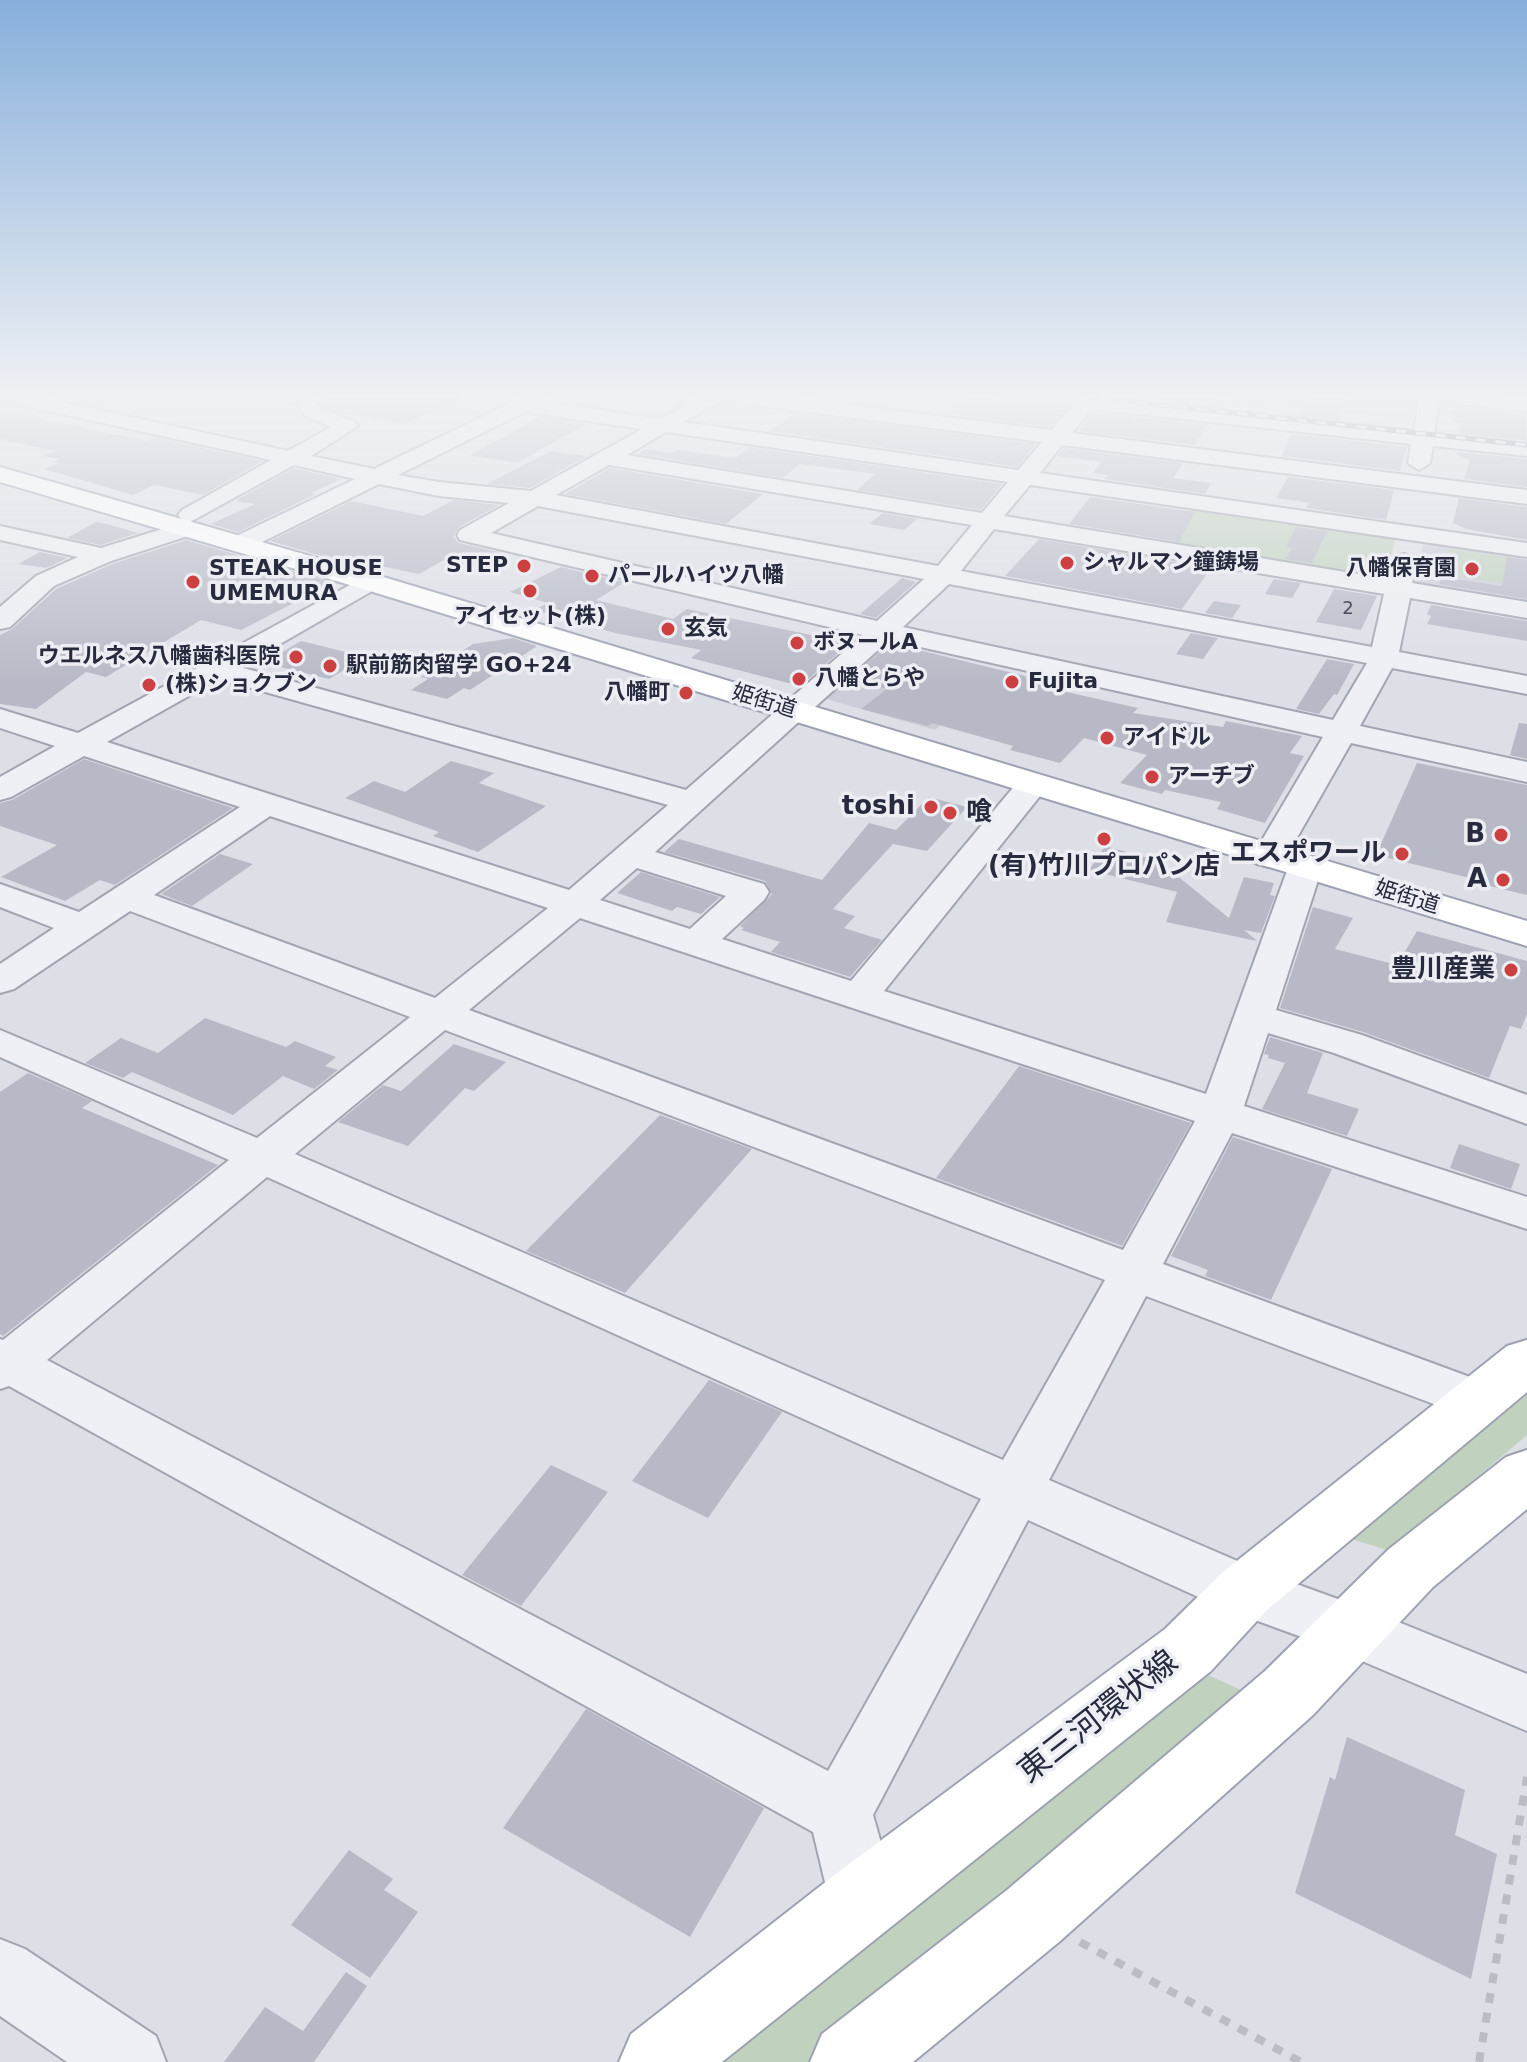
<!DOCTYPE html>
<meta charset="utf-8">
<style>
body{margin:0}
canvas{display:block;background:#dddfe7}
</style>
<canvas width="1527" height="2062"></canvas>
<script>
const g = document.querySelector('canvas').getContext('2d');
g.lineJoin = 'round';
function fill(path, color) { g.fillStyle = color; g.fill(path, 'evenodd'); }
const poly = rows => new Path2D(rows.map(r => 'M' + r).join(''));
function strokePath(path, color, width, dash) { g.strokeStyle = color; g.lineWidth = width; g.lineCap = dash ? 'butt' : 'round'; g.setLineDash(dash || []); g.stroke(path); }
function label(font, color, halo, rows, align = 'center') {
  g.font = font + ' "DejaVu Sans","Noto Sans JP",sans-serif'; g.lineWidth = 7; g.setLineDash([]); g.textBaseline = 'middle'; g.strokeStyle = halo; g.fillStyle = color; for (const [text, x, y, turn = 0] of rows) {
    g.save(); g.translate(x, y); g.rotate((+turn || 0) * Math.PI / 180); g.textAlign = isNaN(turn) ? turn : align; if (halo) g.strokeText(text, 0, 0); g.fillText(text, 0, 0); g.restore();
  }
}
fill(poly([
 [1194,396,1418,396,1414,420],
 [1424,539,1527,554,1527,606,1415,585],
 [872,650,993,682,935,730,826,699,827,691]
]), '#cbced9');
fill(poly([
 [1193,507,1388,535,1395,539,1386,580,1167,548],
 [1447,549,1527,560,1527,587,1439,574],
 [1527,1386,1527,1435,1390,1551,1345,1537],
 [1201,1672,1250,1694,812,2062,685,2062]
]), '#c0d1be');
fill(poly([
 [323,396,467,396,406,424,341,413,322,406],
 [967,396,1023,401,1030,405,1066,409,1050,427,948,414],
 [1158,396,1223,396,1217,407,1157,401],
 [1306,396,1348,396,1339,420,1298,416],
 [1455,407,1525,414,1527,441,1459,434,1460,423,1452,422],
 [0,411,147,441,156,438,263,461,203,495,154,485,133,495,44,469,59,463,53,462,60,459,43,456,55,451,0,439],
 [1092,412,1207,425,1195,445,1078,431],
 [795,414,842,419,1036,444,1017,467,770,431],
 [540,417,586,424,517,463,470,455],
 [1291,434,1407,447,1400,471,1282,456],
 [749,447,1002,484,981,510,857,490,875,474,800,464,783,478,638,454,645,449,671,453,677,450,735,458],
 [1063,448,1183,463,1173,478,1211,483,1205,494,1104,479,1108,475,1093,473,1102,462,1057,456],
 [551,451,587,456,530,488,487,484],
 [1457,452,1527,459,1527,487,1464,479,1470,460,1457,455],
 [294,468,341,479,311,493,316,494,238,532,211,524,255,504,235,501],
 [610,468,763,494,726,524,565,494],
 [1288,477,1394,490,1386,520,1380,519,1306,508,1309,503,1276,498],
 [1090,497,1195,512,1179,542,1069,524],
 [1459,498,1527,507,1527,540,1466,529,1453,523],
 [454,500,499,505,459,527,453,537,459,543,503,553,499,571,444,560,419,574,371,564,363,568,270,541,351,501,423,516],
 [883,513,917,519,904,530,869,524],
 [96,522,103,523,138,533,101,545,67,538],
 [1296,527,1327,531,1312,563,1285,559,1292,548,1286,547],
 [1039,539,1211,568,1182,609,1005,576],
 [186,540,333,583,241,630,201,620,106,677,86,672,36,709,0,704,0,635,12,629,56,589,112,564],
 [40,552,68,558,46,568,18,564],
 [1507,557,1527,560,1527,599,1439,584,1442,577,1502,586],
 [561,567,625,582,596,600,673,619,687,609,830,639,838,632,857,637,800,686,691,658,701,650,615,633,534,610,548,603,510,592],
 [902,578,916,582,876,618,860,614],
 [1274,579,1301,583,1292,598,1265,594],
 [1334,589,1377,596,1361,630,1316,622],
 [1214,601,1241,605,1232,618,1205,613],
 [1431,605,1527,621,1527,641,1427,624,1431,616,1427,614],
 [1191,633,1218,638,1203,659,1176,654],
 [513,638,537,646,470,690,464,688,447,699,411,690,428,679,421,677,473,644],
 [301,641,366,657,329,679,264,663],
 [890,643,1062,685,1058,690,1138,708,1133,713,1223,727,1226,721,1302,736,1290,753,1304,756,1265,823,1217,809,1221,802,1165,790,1162,794,1120,783,1147,755,1084,738,1060,763,1010,750,1013,746,932,723,928,726,861,709,887,689,850,679],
 [1327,659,1354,664,1337,695,1334,694,1319,714,1296,709],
 [1519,723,1527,724,1527,759,1510,755],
 [84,759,233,808,115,885,100,880,65,901,1,877,57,845,0,826,0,803,12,800],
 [451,761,494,773,479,783,546,806,478,852,433,836,439,832,345,798,374,781,405,792],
 [1417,763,1527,785,1527,895,1477,883,1478,880,1376,855],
 [929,797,967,807,927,851,893,844,833,909,855,916,844,928,882,940,850,977,771,952,780,942,741,930,744,928,740,926,772,894,765,881,664,852,679,839,822,880,869,823,896,830],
 [1105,846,1159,861,1229,918,1244,877,1274,883,1270,895,1275,896,1261,933,1244,930,1257,941,1166,922,1177,892,1089,870],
 [220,854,253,864,192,906,161,894],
 [641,872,720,897,701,914,677,907,672,911,617,893],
 [1313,907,1353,918,1335,949,1397,965,1417,931,1527,961,1527,1014,1521,1029,1510,1026,1489,1078,1363,1032,1280,1008],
 [205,1018,286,1047,295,1041,336,1057,325,1066,338,1070,314,1089,283,1076,233,1115,132,1072,123,1078,85,1063,121,1038,158,1053],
 [1270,1037,1323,1053,1307,1093,1359,1109,1347,1136,1262,1109,1285,1063,1268,1058,1269,1055,1264,1054],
 [454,1044,506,1062,474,1091,465,1088,408,1146,338,1122,383,1085,401,1091],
 [1019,1066,1191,1123,1122,1246,936,1178],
 [28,1073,92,1101,82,1108,218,1165,3,1336,0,1334,0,1092],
 [660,1115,752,1149,625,1293,526,1251],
 [1233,1137,1332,1169,1271,1300,1205,1276,1208,1270,1171,1256],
 [1459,1144,1520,1164,1511,1189,1450,1168],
 [709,1380,782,1412,708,1518,632,1481],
 [551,1465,608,1492,521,1606,462,1575],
 [586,1709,764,1808,690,1937,503,1828],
 [1347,1737,1465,1790,1455,1835,1497,1854,1471,1979,1295,1893,1330,1777,1335,1780],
 [349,1850,393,1879,384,1890,418,1912,370,1978,291,1925],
 [346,1972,367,1986,314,2062,224,2062,265,2007,303,2031]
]), '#b7bac6');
const minor = poly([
 [0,396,35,396,288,451,331,427,305,416,293,396,313,396,320,408,355,422,358,426,311,456,374,469,525,396,551,396,544,402,660,419,701,396,776,396,1051,430,1072,407,1030,402,1020,396,1086,396,1414,431,1420,396,1527,399,1527,411,1439,402,1434,434,1527,444,1527,456,1433,446,1430,463,1419,470,1408,463,1411,444,1091,409,1072,433,1527,490,1527,504,1062,445,1040,473,1527,543,1527,557,1030,485,1004,516,1388,579,1391,562,1395,557,1404,554,1413,557,1417,562,1412,583,1527,602,1527,618,1410,598,1399,652,1527,676,1527,694,1392,668,1360,726,1527,762,1527,782,1351,743,1286,857,1281,864,1269,867,1257,864,1252,857,1323,737,889,640,655,852,764,884,769,892,764,900,722,939,851,981,1022,777,1033,774,1044,777,1049,784,1044,791,884,991,1206,1094,1288,868,1293,861,1305,858,1317,861,1322,868,1276,1010,1362,1035,1527,1095,1527,1124,1334,1053,1268,1033,1244,1106,1527,1197,1527,1229,1232,1133,1163,1264,1497,1387,1505,1401,1497,1415,1479,1421,1146,1296,1049,1480,1263,1572,1371,1611,1527,1674,1527,1731,1329,1647,1225,1609,1028,1520,873,1815,897,1899,887,1923,863,1933,839,1923,829,1899,813,1832,9,1386,0,1389,0,1339,3,1340,229,1160,0,1057,0,1030,257,1138,410,1017,130,911,14,989,0,993,0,964,54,928,0,907,0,884,79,912,240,807,84,756,11,797,0,800,0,777,55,746,0,728,0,709,78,733,370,574,379,577,383,582,379,587,240,667,686,790,863,635,460,540,457,535,460,530,509,503,439,496,379,484,248,549,230,549,227,544,230,539,355,479,294,465,190,522,182,520,178,515,182,510,271,460,8,402,1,400,0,396],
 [722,400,729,402,1042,442,1018,470,684,422,722,400],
 [525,412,642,429,531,491,439,482,398,475,525,412],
 [666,432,1008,482,982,513,627,455,666,432],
 [609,465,972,525,938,566,556,495,609,465],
 [538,506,924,579,877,621,491,533,538,506],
 [994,529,1384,594,1372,647,961,571,994,529],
 [949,584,1367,663,1333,720,903,627,949,584],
 [219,679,668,805,569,890,107,742,219,679],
 [270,816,548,908,435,998,154,895,270,816],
 [637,868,726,896,690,929,600,900,637,868],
 [580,918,1195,1121,1123,1250,469,1010,580,918],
 [445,1030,1105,1280,1003,1460,295,1154,445,1030],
 [267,1177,981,1499,828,1771,47,1360,267,1177],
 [185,522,194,524,197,529,194,534,111,561,54,586,10,627,0,629,0,607,36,576,78,557,0,540,0,526,101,548,185,522],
 [0,1939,25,1949,156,2036,166,2062,67,2062,0,2016,0,1939]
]);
const major = poly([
 [0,467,380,576,1527,921,1527,946,360,588,0,482,0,467],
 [1527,1340,1527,1392,1267,1610,1211,1671,722,2062,619,2062,631,2034,837,1873,1165,1629,1223,1572,1507,1346,1527,1340],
 [1527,1450,1527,1509,1433,1587,1313,1715,1059,1942,913,2062,810,2062,822,2034,1007,1890,1265,1671,1389,1549,1506,1457,1527,1450]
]);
strokePath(minor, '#a2a5b1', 4);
strokePath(major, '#9ca2b2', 4);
strokePath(poly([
 [1080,1942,1301,2062],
 [1479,2062,1527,1777]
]), '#bbbdc5', 8, [10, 10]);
fill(minor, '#eff0f5');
fill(major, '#fff');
const rail = poly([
 [1078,396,1527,445]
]);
strokePath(rail, '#767c90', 5);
strokePath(rail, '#eceef4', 3, [10]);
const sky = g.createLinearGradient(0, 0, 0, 685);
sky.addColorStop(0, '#87afdb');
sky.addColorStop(0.58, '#f0f1f4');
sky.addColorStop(1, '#f0f1f400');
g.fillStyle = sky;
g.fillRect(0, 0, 1527, 685);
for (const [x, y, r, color] of [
 [1067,563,8,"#cd4041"],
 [524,566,8,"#cd4041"],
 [1472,569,8,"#cd4041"],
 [592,576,8,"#cd4041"],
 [193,582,8,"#cd4041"],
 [530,591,8,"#cd4041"],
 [668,629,8,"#cd4041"],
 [797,643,8,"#cd4041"],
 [296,657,8,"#cd4041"],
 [330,666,8,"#cd4041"],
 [799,679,8,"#cd4041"],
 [1012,682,8,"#cd4041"],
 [149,685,8,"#cd4041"],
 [686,693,8,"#cd4041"],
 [1107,738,8,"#cd4041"],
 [1152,777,8,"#cd4041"],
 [931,807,8,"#cd4041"],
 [950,813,8,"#cd4041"],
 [1501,835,8,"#cd4041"],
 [1104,839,8,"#cd4041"],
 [1402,854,8,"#cd4041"],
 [1503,880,8,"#cd4041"],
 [1511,970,8,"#cd4041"]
]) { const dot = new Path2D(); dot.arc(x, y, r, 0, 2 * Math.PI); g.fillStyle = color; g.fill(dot); strokePath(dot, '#eceef4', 3); }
label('18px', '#4a4f5f', null, [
 ["2",1348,609]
]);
label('bold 22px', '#262b3d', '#eceef4', [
 ["シャルマン鐘鋳場",1083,563],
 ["STEP",508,566,"right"],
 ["STEAK HOUSE",209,569],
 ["UMEMURA",209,594],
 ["八幡保育園",1456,569,"right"],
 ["パールハイツ八幡",608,576],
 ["アイセット(株)",530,617,"center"],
 ["玄気",684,629],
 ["ボヌールA",813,643],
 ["ウエルネス八幡歯科医院",280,657,"right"],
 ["駅前筋肉留学 GO+24",346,666],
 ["八幡とらや",815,679],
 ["Fujita",1028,682],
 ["(株)ショクブン",165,685],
 ["八幡町",670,693,"right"],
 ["アイドル",1123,738],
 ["アーチブ",1168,777]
], 'left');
label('22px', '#262b3d', '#eceef4', [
 ["姫街道",764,702,17],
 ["姫街道",1407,898,17]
]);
label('bold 26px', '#262b3d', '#eceef4', [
 ["toshi",915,807],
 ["喰",966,813,"left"],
 ["B",1485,835],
 ["エスポワール",1386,854],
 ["(有)竹川プロパン店",1104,867,"center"],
 ["A",1487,880],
 ["豊川産業",1495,970]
], 'right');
label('32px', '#262b3d', '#eceef4', [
 ["東三河環状線",1099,1718,-38]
]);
</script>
